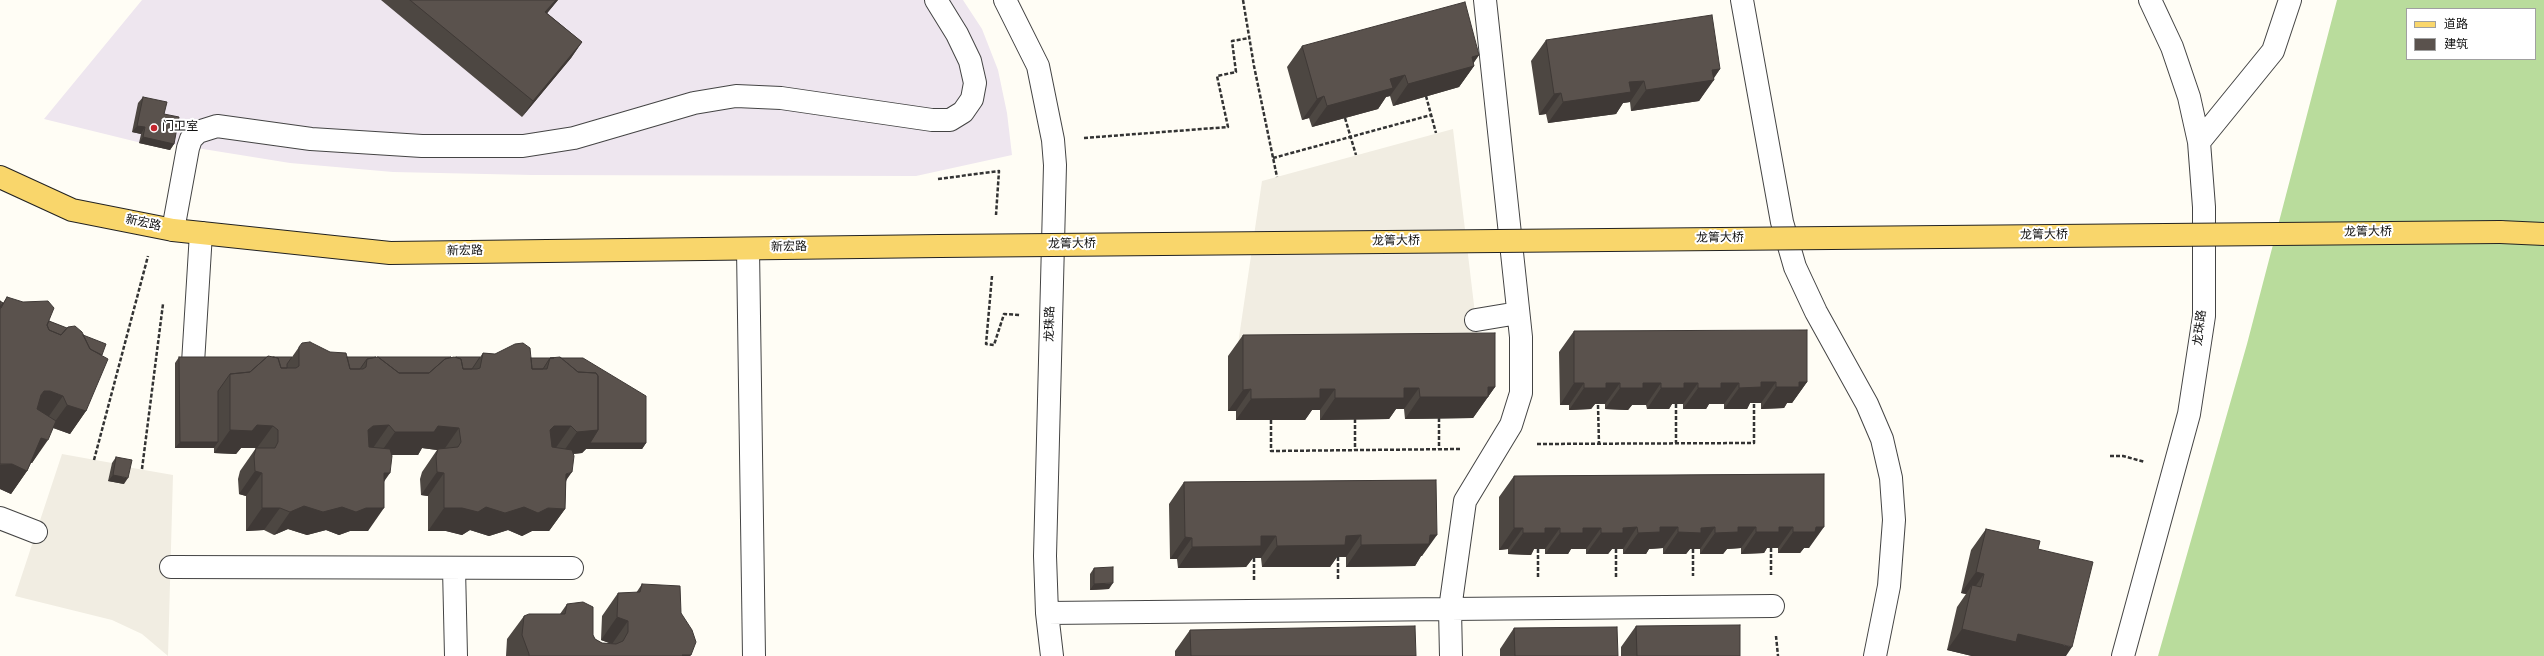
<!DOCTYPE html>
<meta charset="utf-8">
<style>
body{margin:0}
#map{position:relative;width:2544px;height:656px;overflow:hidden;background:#fffdf5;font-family:Spectral,"Noto Sans SC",serif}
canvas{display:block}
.legend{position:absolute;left:2406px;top:8px;width:130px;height:52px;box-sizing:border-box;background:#fff;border:1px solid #a0a0a0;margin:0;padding:5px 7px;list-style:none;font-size:12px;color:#111}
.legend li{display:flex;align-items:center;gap:8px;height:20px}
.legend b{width:20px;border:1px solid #a0a0a0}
</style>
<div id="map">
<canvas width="2544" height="656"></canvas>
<ul class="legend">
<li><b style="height:5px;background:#f9d66b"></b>道路</li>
<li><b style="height:11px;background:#5a524d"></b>建筑</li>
</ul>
</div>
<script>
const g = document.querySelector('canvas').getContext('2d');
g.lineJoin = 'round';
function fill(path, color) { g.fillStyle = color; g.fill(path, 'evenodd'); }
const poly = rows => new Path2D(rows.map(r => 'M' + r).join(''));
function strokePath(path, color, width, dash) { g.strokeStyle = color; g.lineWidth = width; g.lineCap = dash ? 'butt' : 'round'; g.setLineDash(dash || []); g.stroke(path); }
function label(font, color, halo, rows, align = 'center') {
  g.font = font + ' Spectral,"Noto Sans SC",serif'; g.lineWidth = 4; g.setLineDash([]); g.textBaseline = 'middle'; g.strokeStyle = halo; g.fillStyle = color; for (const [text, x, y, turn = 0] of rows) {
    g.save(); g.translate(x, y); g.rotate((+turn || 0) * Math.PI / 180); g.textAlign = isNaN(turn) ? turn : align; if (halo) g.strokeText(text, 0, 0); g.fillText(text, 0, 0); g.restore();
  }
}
fill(poly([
 [142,0,963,0,982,29,998,70,1007,113,1012,155,916,176,532,175,393,172,290,163,172,144,170,150,44,119]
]), '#eee6ef');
fill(poly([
 [2337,0,2544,0,2544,656,2158,656,2247,344],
 [2407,9,2535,9,2535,59,2407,59]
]), '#b9dc9c');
fill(poly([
 [1453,129,1479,347,1237,351,1262,181],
 [62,454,112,463,108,481,127,467,173,475,168,656,142,634,112,620,15,596]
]), '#f1ede2');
const minor = poly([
 [1005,0,1038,66,1053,140,1055,165,1045,556,1047,613,1052,656],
 [1485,0,1521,337,1521,393,1511,425,1465,501,1450,609,1773,606],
 [1742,0,1782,222,1795,267,1816,312,1867,404,1882,439,1891,478,1894,520,1889,586,1875,656],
 [2199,142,2273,51,2290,0],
 [173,230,188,148,191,139,198,132,217,126,311,139,422,146,523,146,574,138,694,103,736,96,781,98,932,120,950,120,963,112,972,99,975,83,970,61,957,34,936,0],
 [748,249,754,656],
 [1476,320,1518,313],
 [193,363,201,233],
 [0,518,36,532],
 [171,567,572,568],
 [454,568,456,656],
 [1047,613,1450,609,1451,656],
 [2123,656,2189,414,2204,316,2204,207,2199,142,2189,97,2172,47,2150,0]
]);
const major = poly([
 [0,177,72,210,173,230,390,253,940,246],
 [2500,232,2544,234]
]);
strokePath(minor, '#444', 24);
strokePath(major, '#222', 24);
strokePath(poly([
 [1243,0,1254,66,1277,177],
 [1426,96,1436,133],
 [1345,118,1356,155],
 [1084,138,1228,127,1217,76,1236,72,1232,41,1249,38],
 [1273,158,1431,115],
 [938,179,999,171,996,215],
 [992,276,986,344,994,345,1004,314,1021,315],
 [1676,404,1676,443],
 [1598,405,1599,444],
 [1439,418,1439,449],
 [1355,419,1355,450],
 [1271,420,1271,451,1460,449],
 [1537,444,1754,443,1754,403],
 [2110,456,2123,456,2145,462],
 [94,460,148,256],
 [142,469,163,304],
 [1771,548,1771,575],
 [1538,549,1538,577],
 [1616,549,1616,577],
 [1693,549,1693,576],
 [1338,557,1338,580],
 [1254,558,1254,580],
 [1776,636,1778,656]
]), '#333', 2.5, [4, 2]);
strokePath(minor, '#fff', 22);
strokePath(major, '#f9d66b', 22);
const majorBridge = poly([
 [940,246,2500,232]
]);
strokePath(majorBridge, '#222', 24, []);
strokePath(majorBridge, '#f9d66b', 22);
fill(poly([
 [381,0,558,0,547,13,582,42,571,58,522,117],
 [1546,40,1720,69,1699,101,1631,111,1630,102,1623,103,1616,114,1548,123,1546,114,1539,115,1531,61],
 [1302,46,1479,55,1473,63,1474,66,1459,87,1393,106,1390,96,1386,97,1378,109,1312,127,1309,118,1302,120,1287,67],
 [143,97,164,114,174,144,170,150,139,143,141,134,132,132,138,103],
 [7,297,49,321,83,335,102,355,86,411,70,434,53,428,32,463,31,463,27,471,11,494,0,489,0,301,3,303],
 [1574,331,1807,382,1792,403,1787,403,1784,408,1761,409,1761,403,1750,403,1747,409,1724,409,1724,404,1709,404,1706,409,1683,409,1683,404,1672,404,1669,409,1647,409,1646,405,1632,405,1628,410,1605,409,1605,404,1595,404,1591,409,1569,410,1569,405,1560,405,1559,352],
 [1243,335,1495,387,1473,418,1405,419,1404,409,1396,409,1389,419,1320,420,1320,410,1312,410,1305,420,1236,420,1236,411,1228,411,1228,356],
 [299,347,330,352,347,357,480,357,483,353,531,358,554,358,646,443,642,449,586,449,582,453,573,454,566,482,565,509,549,531,532,531,522,536,508,530,489,536,470,530,462,535,446,531,428,531,428,496,421,495,420,479,422,472,437,450,422,448,418,455,392,455,384,482,368,531,350,531,339,535,326,530,307,535,288,529,274,535,264,530,246,531,246,496,239,494,238,479,240,471,256,448,257,448,241,448,236,454,214,453,214,448,175,448,175,363,179,357,292,357],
 [116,457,124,484,108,481,112,463],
 [1824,474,1809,548,1804,548,1800,553,1778,553,1778,548,1767,548,1764,553,1741,554,1741,548,1727,549,1723,554,1700,554,1700,549,1690,549,1686,554,1663,554,1663,548,1649,549,1646,554,1623,554,1623,549,1612,549,1608,554,1586,554,1586,549,1571,549,1568,554,1545,554,1545,549,1534,549,1531,555,1508,554,1508,549,1499,550,1499,497,1514,476],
 [1436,480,1422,556,1421,556,1415,566,1346,567,1346,557,1337,557,1330,567,1262,567,1261,558,1253,558,1246,567,1178,568,1177,559,1170,559,1169,504,1184,482],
 [1986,529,2038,549,2066,656,1972,656,1947,650,1957,607,1966,594,1961,593,1971,550],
 [1094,568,1109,589,1090,590,1090,574],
 [642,584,681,613,690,656,506,656,507,639,524,616,560,614,567,604,593,635,595,639,602,643,612,644,601,640,602,616,618,593,636,593],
 [1636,626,1740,656,1621,656,1621,647],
 [1514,628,1618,656,1500,656,1500,649],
 [1190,630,1416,656,1175,656,1175,651]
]), '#4d4742');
fill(poly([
 [556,0,558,0,535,28,545,12],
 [582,42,571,58,522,117,533,101],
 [1479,55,1471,67,1474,66,1459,87,1393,106,1408,84,1472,57],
 [1720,69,1712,80,1714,80,1699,101,1631,111,1646,90,1712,70],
 [1405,75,1390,96,1386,97,1378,109,1312,127,1327,106,1390,79],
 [1644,81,1630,102,1623,103,1616,114,1548,123,1563,102,1629,82],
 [1561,93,1546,114,1539,115,1554,94],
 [1324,96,1309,118,1302,120,1317,99],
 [137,126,145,127,141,134,132,132],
 [143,137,174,144,170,150,139,143],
 [1761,382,1776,382,1761,403,1750,403,1747,409,1724,409,1739,388],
 [1799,382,1807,382,1792,403,1787,403,1784,408,1761,409,1776,387],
 [1574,383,1584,383,1569,405,1560,405],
 [1606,383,1620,383,1605,404,1595,404,1591,409,1569,410,1584,388],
 [1643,383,1661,383,1646,405,1632,405,1628,410,1605,409,1620,388],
 [1684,383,1698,383,1683,404,1672,404,1669,409,1647,409,1661,388],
 [1721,383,1739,383,1724,404,1709,404,1706,409,1683,409,1698,388],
 [1488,387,1495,387,1473,418,1405,419,1420,397],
 [1404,388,1419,388,1404,409,1396,409,1389,419,1320,420,1335,398],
 [1251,389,1236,411,1228,411,1243,390],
 [1320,389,1335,389,1320,410,1312,410,1305,420,1236,420,1251,399],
 [44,391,50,391,63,396,47,419,34,414,41,395],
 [67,405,86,411,70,434,51,427],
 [257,425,273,426,257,448,241,448,236,454,214,453,230,430],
 [389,425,373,448,357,449,368,430,373,426],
 [438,426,459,428,443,451,438,449,437,450,422,448,418,455,379,455,395,432],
 [554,426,571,426,555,449,538,449,550,430],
 [598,430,646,443,642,449,586,449,582,453,561,455,577,432],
 [41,438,48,440,32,463,25,461],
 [180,442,218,442,214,448,175,448],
 [12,464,27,471,11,494,0,489,0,465],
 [255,471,262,473,246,496,239,494],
 [437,472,444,473,428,496,421,495],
 [572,472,556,495,566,474],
 [384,473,390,473,374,496],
 [113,475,128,478,124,484,108,481],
 [304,506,342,507,384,508,368,531,350,531,339,535,326,530,307,535,288,529,274,535,290,512],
 [486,507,524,507,565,509,549,531,532,531,522,536,508,530,489,536,470,530,462,535,446,531,428,531,444,508],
 [262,508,280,508,264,530,246,531],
 [1637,527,1623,549,1612,549,1608,554,1586,554,1601,533,1623,528],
 [1660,527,1678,527,1663,548,1649,549,1646,554,1623,554,1638,533],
 [1715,527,1700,549,1690,549,1686,554,1663,554,1678,532,1701,528],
 [1738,527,1756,527,1741,548,1727,549,1723,554,1700,554,1715,533],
 [1779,527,1793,527,1778,548,1767,548,1764,553,1741,554,1756,532],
 [1816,527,1824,527,1809,548,1804,548,1800,553,1778,553,1793,532],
 [1514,528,1523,528,1508,549,1499,550],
 [1545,528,1560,528,1545,549,1534,549,1531,555,1508,554,1523,533],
 [1583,528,1601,528,1586,549,1571,549,1568,554,1545,554,1560,533],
 [1361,535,1346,557,1337,557,1330,567,1262,567,1277,546,1346,536],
 [1430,535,1437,535,1422,556,1421,556,1415,566,1346,567,1361,545],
 [1261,536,1276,536,1261,558,1253,558,1246,567,1178,568,1192,547],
 [1185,537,1192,538,1177,559,1170,559],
 [1976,572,1984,574,1970,594,1972,585,1966,594,1961,593],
 [1113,583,1109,589,1090,590,1094,584],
 [617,617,628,621,612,644,601,640],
 [1962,629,2018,634,2072,647,2066,656,1972,656,1947,650],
 [682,655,691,655,690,656,681,656]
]), '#3f3936');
const building = poly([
 [410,0,556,0,545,12,582,42,533,101,410,0],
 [1465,2,1479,55,1472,57,1474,66,1408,84,1405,75,1390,79,1393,88,1327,106,1324,96,1317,99,1302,46,1465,2],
 [1712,15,1720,69,1712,70,1714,80,1646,90,1644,81,1629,82,1631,92,1563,102,1561,93,1554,94,1546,40,1712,15],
 [143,97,167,102,164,114,179,117,174,144,143,137,145,127,137,126,143,97],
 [7,297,23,302,48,301,54,308,47,325,49,330,61,335,68,327,75,326,82,332,90,349,108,359,86,411,67,405,63,396,50,391,44,391,41,395,37,409,56,421,48,440,41,438,27,471,12,464,0,464,0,308,1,308,7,297],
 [0,301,3,303,0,307,0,301],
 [49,321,67,328,61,335,49,330,47,325,49,321],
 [1807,330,1807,382,1799,382,1799,387,1776,387,1776,382,1761,382,1761,387,1739,388,1739,383,1721,383,1721,388,1698,388,1698,383,1684,383,1684,388,1661,388,1661,383,1643,383,1643,388,1620,388,1620,383,1606,383,1606,388,1584,388,1584,383,1574,383,1574,331,1807,330],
 [1495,333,1495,387,1488,387,1488,397,1420,397,1419,388,1404,388,1404,398,1335,398,1335,389,1320,389,1320,398,1251,399,1251,389,1243,390,1243,335,1495,333],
 [83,335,106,344,102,355,90,349,83,335],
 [310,342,330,352,346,353,350,369,363,369,366,367,367,359,378,357,399,373,429,373,445,359,454,357,461,359,463,369,477,369,480,368,483,353,495,354,515,344,523,343,530,348,532,369,547,369,550,358,560,357,578,372,596,373,598,376,598,430,577,432,571,426,554,426,550,430,552,447,572,450,574,456,572,472,566,474,565,509,548,508,538,513,524,507,505,513,486,507,478,512,462,508,444,508,444,473,437,472,436,456,438,449,458,447,461,442,459,428,438,426,434,432,395,432,389,425,373,426,368,430,369,447,390,449,392,456,390,473,384,473,384,508,366,508,356,512,342,507,323,512,304,506,290,512,280,508,262,508,262,473,255,471,254,456,256,448,275,448,278,442,278,430,273,426,257,425,252,431,230,430,230,374,250,372,268,356,278,358,281,368,296,368,299,366,299,347,302,343,310,342],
 [179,357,267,357,250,372,230,374,218,391,218,442,180,442,179,357],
 [273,357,292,357,287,364,287,368,281,368,278,358,273,357],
 [347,357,376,357,367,359,360,369,350,369,347,357],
 [378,357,451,357,445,359,429,373,399,373,378,357],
 [456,357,480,357,472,369,463,369,461,359,456,357],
 [531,358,554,358,550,358,543,369,532,369,531,358],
 [561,358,583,358,646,396,646,443,590,443,598,430,598,376,596,373,578,372,561,358],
 [116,457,132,460,128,478,113,475,116,457],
 [1824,474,1824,527,1816,527,1815,532,1793,532,1793,527,1779,527,1779,532,1756,532,1756,527,1738,527,1738,532,1715,533,1715,527,1701,528,1701,533,1678,532,1678,527,1660,527,1660,532,1638,533,1637,527,1623,528,1623,533,1601,533,1601,528,1583,528,1583,533,1560,533,1560,528,1545,528,1545,533,1523,533,1523,528,1514,528,1514,476,1824,474],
 [1436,480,1437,535,1430,535,1429,544,1361,545,1361,535,1346,536,1345,545,1277,546,1276,536,1261,536,1261,546,1192,547,1192,538,1185,537,1184,482,1436,480],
 [1986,529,2040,541,2038,549,2093,562,2072,647,2018,634,2016,642,1962,629,1972,585,1981,587,1984,574,1976,572,1986,529],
 [1113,567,1113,583,1094,584,1094,568,1113,567],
 [642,584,680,586,681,613,692,630,696,642,691,655,682,655,683,656,529,656,529,654,522,635,524,616,529,614,565,614,567,604,583,602,593,607,593,635,595,639,602,643,616,644,623,641,628,632,628,621,617,617,618,593,640,592,642,584],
 [1740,625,1740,656,1637,656,1636,626,1740,625],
 [1415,626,1416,656,1191,656,1190,630,1415,626],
 [1617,627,1618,656,1515,656,1514,628,1617,627]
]);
fill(building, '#5a524d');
strokePath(building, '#3f3936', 1);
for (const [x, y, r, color] of [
 [154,128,4,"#c4262e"]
]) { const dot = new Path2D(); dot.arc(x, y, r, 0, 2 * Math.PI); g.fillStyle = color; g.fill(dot); strokePath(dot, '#fff', 1.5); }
label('12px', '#111', '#fff', [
 ["门卫室",162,128]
], 'left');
label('12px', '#111', '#fff', [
 ["新宏路",143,224,12],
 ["龙箐大桥",2368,233,-1],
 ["龙箐大桥",2044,236,-1],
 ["龙箐大桥",1720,239,-1],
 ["龙箐大桥",1396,242,-1],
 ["龙箐大桥",1072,245,-1],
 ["新宏路",789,248,-1],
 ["新宏路",465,252,-1],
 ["龙珠路",1051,324,-89],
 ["龙珠路",2201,328,-83]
]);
</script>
